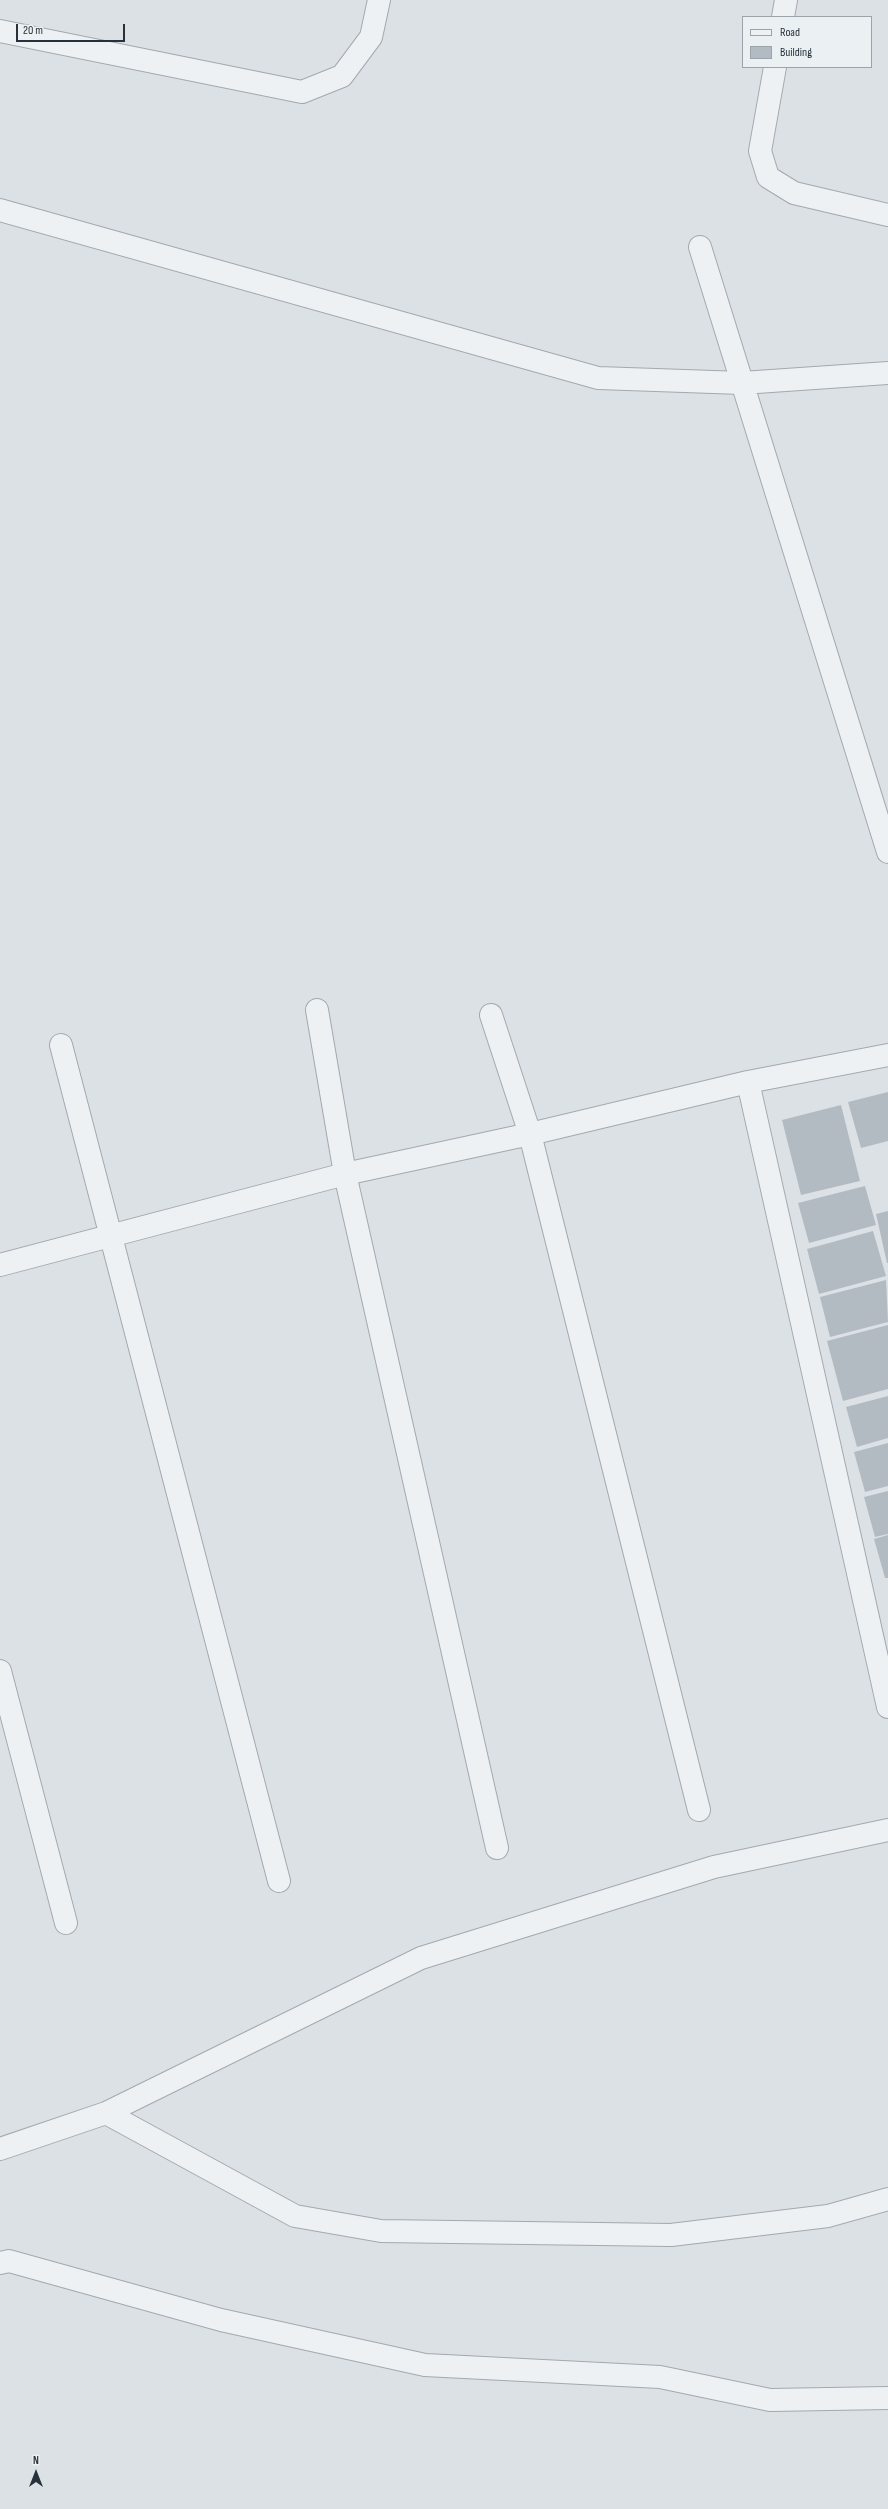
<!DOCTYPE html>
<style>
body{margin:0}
#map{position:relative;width:888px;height:2509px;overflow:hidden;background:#dce1e5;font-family:"Sofia Sans Condensed",sans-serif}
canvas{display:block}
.legend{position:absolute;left:742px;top:16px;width:130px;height:52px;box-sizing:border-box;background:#ebf0f3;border:1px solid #9ca4a9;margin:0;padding:5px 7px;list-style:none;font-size:12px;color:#26313b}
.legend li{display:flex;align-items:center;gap:8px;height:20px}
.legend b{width:20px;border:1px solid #9ca4a9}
.north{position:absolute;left:16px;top:2453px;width:40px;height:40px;-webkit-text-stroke:3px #ebf0f3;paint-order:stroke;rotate:0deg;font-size:11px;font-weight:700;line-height:16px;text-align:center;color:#26313b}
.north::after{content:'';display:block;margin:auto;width:14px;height:18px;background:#26313b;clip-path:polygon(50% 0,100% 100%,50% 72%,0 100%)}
.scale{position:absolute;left:16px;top:24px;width:109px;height:18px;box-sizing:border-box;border:2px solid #26313b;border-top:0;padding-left:5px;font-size:12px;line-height:14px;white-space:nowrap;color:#26313b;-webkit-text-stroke:3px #ebf0f3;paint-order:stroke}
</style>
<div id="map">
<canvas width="888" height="2509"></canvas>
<ul class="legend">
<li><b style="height:5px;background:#eef1f4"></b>Road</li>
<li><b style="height:11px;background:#b3bbc2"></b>Building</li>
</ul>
<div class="north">N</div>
<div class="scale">20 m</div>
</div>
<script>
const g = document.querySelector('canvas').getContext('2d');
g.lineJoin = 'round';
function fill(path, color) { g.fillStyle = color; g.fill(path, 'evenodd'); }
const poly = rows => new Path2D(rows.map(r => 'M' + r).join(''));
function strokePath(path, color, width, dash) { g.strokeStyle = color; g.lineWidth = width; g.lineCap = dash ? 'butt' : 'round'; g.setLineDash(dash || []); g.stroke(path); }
fill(poly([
 [888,1092,888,1141,861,1148,848,1102],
 [841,1105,860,1181,801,1195,782,1120],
 [865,1186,876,1225,809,1243,798,1203],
 [888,1211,888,1263,887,1263,876,1214],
 [873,1231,886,1276,819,1294,807,1249],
 [886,1280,888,1322,830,1337,820,1297],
 [888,1325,888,1389,843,1401,827,1341],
 [888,1396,888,1438,857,1447,846,1407],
 [888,1443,888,1486,865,1492,854,1452],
 [888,1491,888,1534,875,1537,864,1497],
 [888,1535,888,1578,885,1578,874,1539]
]), '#b3bbc2');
const minor = poly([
 [783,17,786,0],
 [0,31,302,92,342,76,371,37,379,0],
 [775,67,760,151,768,177,794,193,888,215],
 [0,210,598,378,742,383,888,373],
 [700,247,888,852],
 [317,1010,345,1174,497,1848],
 [491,1015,530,1134,699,1810],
 [61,1045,279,1881],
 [748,1082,888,1707],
 [0,1265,345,1174,530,1134,748,1082,888,1055],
 [0,1671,66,1923],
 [106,2113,421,1958,714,1867,888,1830],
 [0,2149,106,2113,295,2216,381,2231,671,2235,828,2216,888,2199],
 [0,2263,9,2261,221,2320,425,2365,660,2377,770,2400,888,2398]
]);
strokePath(minor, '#a2a9af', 24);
strokePath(minor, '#eef1f4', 22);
</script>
